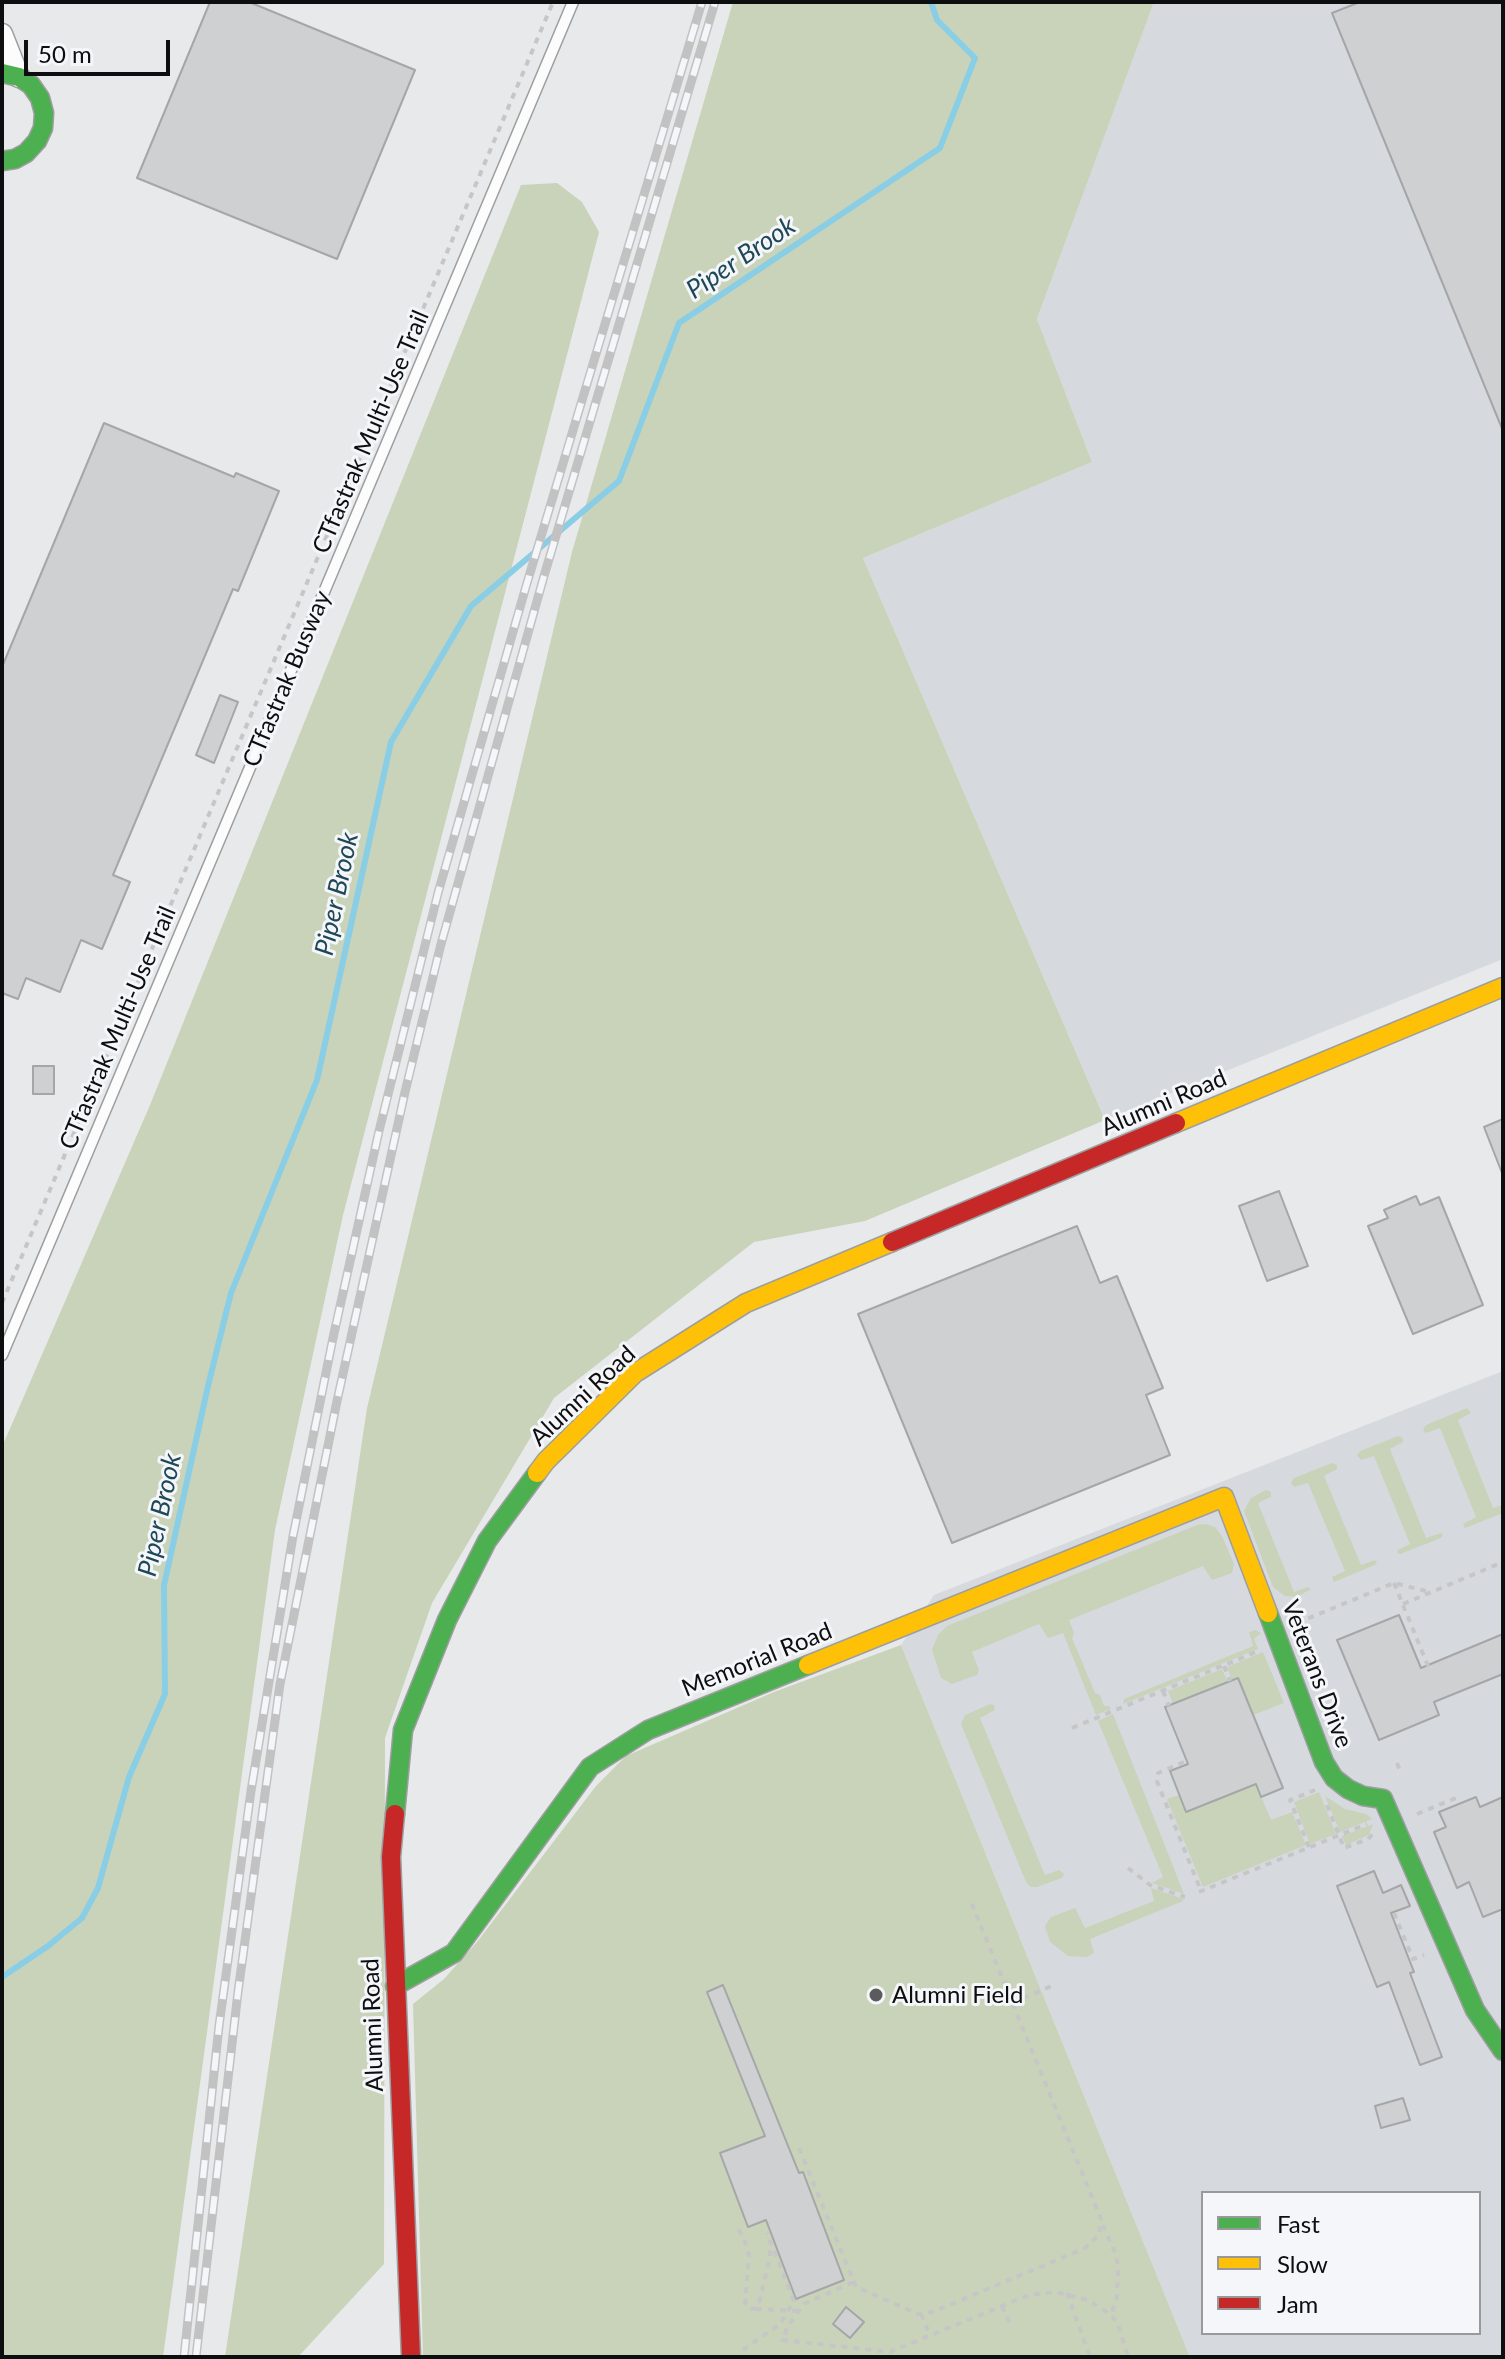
<!DOCTYPE html>
<style>
body{margin:0}
#map{position:relative;width:1505px;height:2359px;overflow:hidden;background:#e8e9ea;font-family:Lato,sans-serif}
canvas{display:block}
.frame{position:absolute;inset:0;border:4px solid #0d0e0f;pointer-events:none}
.legend{position:absolute;left:1201px;top:2191px;width:280px;height:144px;box-sizing:border-box;background:#f4f6f9;border:2px solid #98999b;margin:0;padding:10px 14px;list-style:none;font-size:24px;color:#0d0e0f}
.legend li{display:flex;align-items:center;gap:16px;height:40px}
.legend b{width:40px;border:2px solid #98999b}
.scale{position:absolute;left:24px;top:40px;width:146px;height:36px;box-sizing:border-box;border:4px solid #0d0e0f;border-top:0;padding-left:10px;font-size:24px;line-height:28px;white-space:nowrap;color:#0d0e0f;-webkit-text-stroke:6px #f4f6f9;paint-order:stroke}
</style>
<div id="map">
<canvas width="1505" height="2359"></canvas>
<div class="frame"></div>
<ul class="legend">
<li><b style="height:10px;background:#4caf50"></b>Fast</li>
<li><b style="height:10px;background:#ffc107"></b>Slow</li>
<li><b style="height:10px;background:#c62828"></b>Jam</li>
</ul>
<div class="scale">50 m</div>
</div>
<script>
const g = document.querySelector('canvas').getContext('2d');
g.lineJoin = 'round';
function fill(path, color) { g.fillStyle = color; g.fill(path, 'evenodd'); }
const poly = rows => new Path2D(rows.map(r => 'M' + r).join(''));
function strokePath(path, color, width, dash) { g.strokeStyle = color; g.lineWidth = width; g.lineCap = dash ? 'butt' : 'round'; g.setLineDash(dash || []); g.stroke(path); }
function label(font, color, halo, rows, align = 'center') {
  g.font = font + ' Lato,sans-serif'; g.lineWidth = 6; g.setLineDash([]); g.textBaseline = 'middle'; g.strokeStyle = halo; g.fillStyle = color; for (const [text, x, y, turn = 0] of rows) {
    g.save(); g.translate(x, y); g.rotate((+turn || 0) * Math.PI / 180); g.textAlign = isNaN(turn) ? turn : align; if (halo) g.strokeText(text, 0, 0); g.fillText(text, 0, 0); g.restore();
  }
}
fill(poly([
 [1154,2,1503,2,1503,959,1105,1120,863,558,1092,462,1037,319],
 [1503,1371,1503,2357,1190,2357,901,1645,934,1595],
 [1203,2193,1479,2193,1479,2333,1203,2333]
]), '#d6dadf');
fill(poly([
 [733,2,1154,2,1037,319,1092,462,863,558,1105,1120,865,1221,754,1242,554,1398,432,1603,385,1738,384,2264,298,2357,225,2357,367,1408,572,552],
 [557,183,582,202,599,232,343,1215,275,1530,163,2357,2,2357,2,1447,150,1105,521,185],
 [1467,1408,1471,1413,1458,1420,1493,1508,1503,1505,1503,1513,1465,1528,1463,1524,1476,1517,1440,1428,1426,1433,1423,1430,1426,1425],
 [1398,1436,1403,1438,1403,1442,1390,1449,1426,1538,1441,1533,1443,1535,1441,1538,1400,1554,1397,1553,1398,1550,1410,1544,1374,1456,1361,1460,1357,1455,1360,1451],
 [1332,1463,1337,1465,1337,1469,1324,1476,1361,1565,1375,1560,1377,1562,1375,1565,1334,1582,1332,1577,1345,1571,1308,1483,1294,1487,1291,1483,1294,1478],
 [1266,1490,1271,1492,1271,1497,1258,1503,1294,1592,1308,1587,1311,1589,1297,1597,1285,1596,1273,1587,1244,1511,1251,1498],
 [1206,1524,1215,1527,1222,1536,1234,1564,1232,1573,1212,1580,1203,1566,1069,1620,1074,1633,1072,1638,1095,1693,1100,1695,1104,1706,1109,1706,1111,1709,1096,1715,1063,1633,1048,1638,1039,1624,972,1652,979,1670,977,1675,952,1684,941,1678,932,1650,938,1635,947,1626,1197,1525],
 [1255,1630,1261,1633,1254,1639,1258,1649,1123,1704,1124,1699,1253,1646,1249,1632],
 [901,1645,1190,2357,423,2357,413,2004,444,1979,477,1942,596,1786,626,1756,774,1692],
 [1263,1652,1284,1703,1253,1715,1239,1679,1232,1681,1227,1667],
 [1222,1669,1228,1682,1173,1704,1168,1691],
 [990,1704,994,1705,995,1710,980,1718,1045,1875,1059,1870,1064,1874,1062,1878,1037,1887,1031,1887,1026,1882,961,1724,965,1715],
 [1113,1714,1184,1894,1152,1883,1163,1877,1098,1721],
 [1256,1784,1271,1820,1292,1812,1306,1845,1203,1887,1167,1799,1179,1795,1187,1812],
 [1319,1792,1336,1834,1310,1844,1294,1802],
 [1325,1796,1345,1809,1366,1814,1372,1819,1340,1832],
 [1373,1824,1369,1835,1346,1845,1342,1836],
 [1151,1888,1183,1899,1183,1901,1090,1939,1094,1953,1087,1957,1068,1956,1050,1942,1045,1926,1051,1917,1075,1908,1085,1928,1154,1901]
]), '#c9d3ba');
strokePath(poly([
 [2,1977,48,1946,82,1918,98,1888,129,1777,165,1694,164,1585,208,1386,231,1293,317,1080,391,742,471,606,619,481,679,323,940,148,975,58,937,20,931,2]
]), '#8acee6', 6);
const building = poly([
 [210,2,249,2,415,70,337,259,137,178,210,2],
 [1360,2,1503,2,1503,431,1332,13,1360,2],
 [104,423,234,477,236,473,279,491,238,591,233,589,113,875,130,882,102,949,81,940,60,992,26,978,18,999,2,993,2,667,104,423],
 [220,695,238,702,214,763,196,755,220,695],
 [33,1066,54,1066,54,1094,33,1094,33,1066],
 [1503,1119,1503,1173,1502,1173,1484,1127,1503,1119],
 [1279,1191,1308,1266,1267,1281,1239,1206,1279,1191],
 [1416,1196,1420,1205,1439,1197,1483,1305,1413,1334,1368,1226,1388,1218,1384,1210,1416,1196],
 [1077,1226,1100,1283,1117,1276,1163,1388,1146,1395,1170,1455,952,1543,858,1314,1077,1226],
 [1399,1615,1421,1668,1503,1634,1503,1674,1434,1702,1439,1715,1379,1740,1337,1640,1399,1615],
 [1238,1678,1283,1788,1261,1797,1256,1784,1186,1812,1170,1771,1188,1764,1165,1707,1238,1678],
 [1476,1797,1480,1807,1503,1797,1503,1909,1483,1917,1469,1882,1457,1888,1434,1832,1446,1827,1439,1812,1476,1797],
 [1374,1871,1383,1893,1401,1885,1410,1906,1391,1913,1414,1972,1410,1973,1442,2057,1420,2065,1389,1982,1377,1987,1337,1886,1374,1871],
 [723,1985,799,2173,803,2172,844,2280,796,2299,766,2220,748,2227,720,2153,765,2136,707,1992,723,1985],
 [1403,2098,1410,2120,1381,2128,1375,2106,1403,2098],
 [846,2307,864,2322,850,2338,833,2324,846,2307]
]);
fill(building, '#cfd0d1');
strokePath(building, '#a5a6a7', 2);
const lane = poly([
 [2,1355,573,2]
]);
const street = poly([
 [2,34,19,77]
]);
const fast = poly([
 [2,73,19,77,31,85,40,98,44,113,43,128,37,141,26,153,15,159,2,161],
 [1268,1613,1324,1762,1334,1778,1348,1789,1363,1796,1383,1799,1475,2010,1503,2051],
 [395,1814,403,1730,447,1620,487,1541,537,1473],
 [395,1986,454,1953,590,1767,648,1730,808,1665]
]);
const slow = poly([
 [1176,1123,1503,987],
 [537,1473,546,1461,635,1373,746,1303,892,1242],
 [808,1665,1224,1497,1268,1613]
]);
const jam = poly([
 [892,1242,1176,1123],
 [395,1814,391,1857,411,2357]
]);
strokePath(lane, '#9d9e9f', 13);
strokePath(street, '#9d9e9f', 23);
strokePath(fast, '#9d9e9f', 21);
strokePath(slow, '#9d9e9f', 21);
strokePath(jam, '#9d9e9f', 21);
strokePath(poly([
 [2,1303,553,2],
 [1394,1583,1428,1666],
 [1403,1604,1503,1562],
 [1297,1623,1394,1583,1430,1592],
 [1224,1666,1230,1681],
 [1163,1691,1169,1706],
 [1072,1728,1256,1652],
 [1184,1762,1158,1773,1156,1779,1201,1891],
 [1397,1763,1400,1771],
 [1327,1805,1344,1848,1368,1839,1373,1834],
 [1417,1814,1456,1798],
 [1309,1847,1290,1800,1315,1790],
 [1128,1868,1150,1885,1185,1897],
 [1199,1892,1367,1824],
 [1394,1913,1413,1959,1424,1955],
 [1012,2003,1056,1984],
 [799,2148,856,2287,918,2314,933,2312,1085,2248,1099,2235,1101,2219,971,1902],
 [1103,2225,1116,2255,1118,2267,1117,2297,1111,2315],
 [738,2230,743,2235,749,2255,745,2302,750,2309,756,2308,759,2303,770,2257,770,2240],
 [853,2282,804,2304,788,2326,782,2340,890,2352,1029,2295,1056,2292,1088,2300,1111,2315,1118,2324,1128,2357],
 [1067,2293,1090,2357],
 [1002,2306,1011,2326],
 [756,2309,798,2311],
 [921,2314,930,2335],
 [743,2350,780,2324,794,2301,767,2233]
]), '#c6c6c7', 4, [6, 6]);
strokePath(lane, '#fcfcfc', 10);
strokePath(street, '#fcfcfc', 20);
strokePath(fast, '#4caf50', 18);
strokePath(slow, '#ffc107', 18);
strokePath(jam, '#c62828', 18);
const rail = poly([
 [184,2357,219,2026,251,1791,293,1536,333,1338,379,1131,438,893,527,583,702,2],
 [196,2357,238,1992,280,1684,337,1401,405,1092,441,944,544,576,715,2]
]);
strokePath(rail, '#c2c2c3', 9);
strokePath(rail, '#f4f6f9', 6, [18]);
for (const [x, y, r, color] of [
 [876,1995,8,"#5a5b5c"]
]) { const dot = new Path2D(); dot.arc(x, y, r, 0, 2 * Math.PI); g.fillStyle = color; g.fill(dot); strokePath(dot, '#f4f6f9', 3); }
label('24px', '#0d0e0f', '#f4f6f9', [
 ["CTfastrak Multi-Use Trail",371,432,-67],
 ["CTfastrak Busway",287,679,-67],
 ["CTfastrak Multi-Use Trail",118,1028,-67],
 ["Alumni Road",1164,1103,-23],
 ["Alumni Road",583,1396,-43],
 ["Memorial Road",757,1660,-22],
 ["Veterans Drive",1317,1674,69],
 ["Alumni Road",373,2025,-92]
]);
label('24px', '#0d0e0f', '#f4f6f9', [
 ["Alumni Field",892,1995]
], 'left');
label('italic 26px', '#1e4857', '#f4f6f9', [
 ["Piper Brook",741,258,-34],
 ["Piper Brook",337,894,-78],
 ["Piper Brook",160,1515,-78]
]);
</script>
